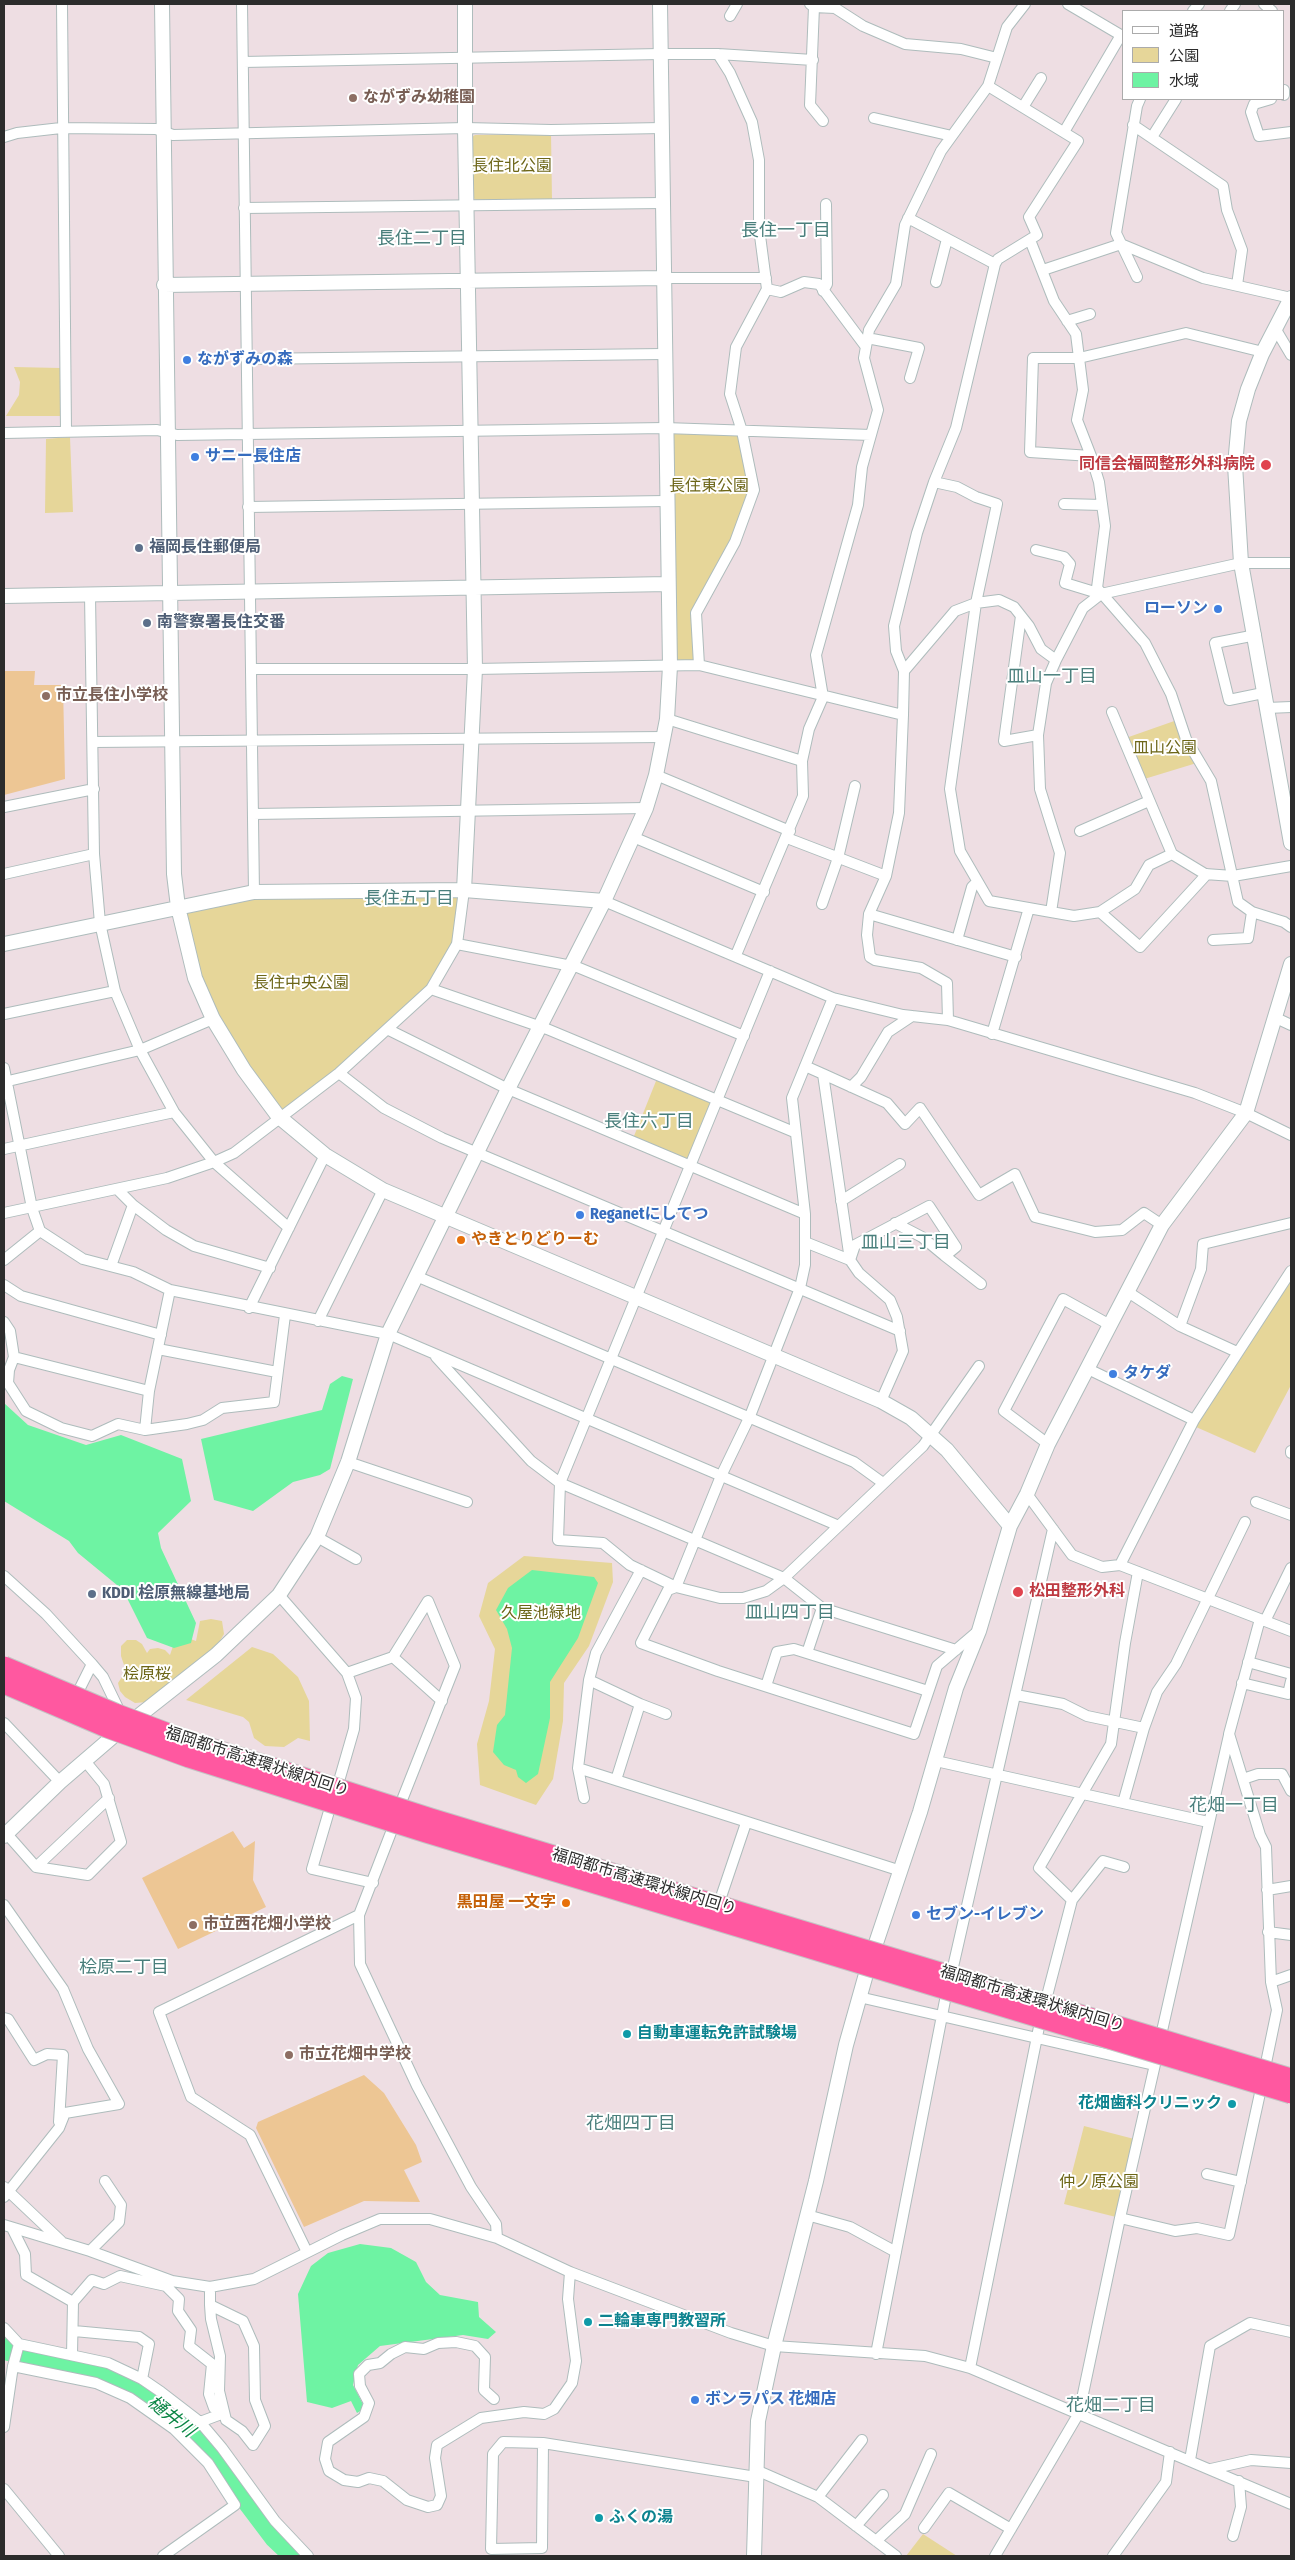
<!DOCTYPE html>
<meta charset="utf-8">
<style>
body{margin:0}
#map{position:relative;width:1295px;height:2560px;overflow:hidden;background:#eedee3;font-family:"Fira Sans Condensed","Noto Sans JP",sans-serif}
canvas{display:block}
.frame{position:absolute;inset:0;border:5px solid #2c2c2c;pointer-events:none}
.legend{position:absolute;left:1122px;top:10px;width:162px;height:90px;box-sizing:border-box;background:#fff;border:1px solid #ababab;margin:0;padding:6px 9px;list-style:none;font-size:15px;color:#2c2c2c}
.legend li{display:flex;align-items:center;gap:10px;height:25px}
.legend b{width:25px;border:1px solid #ababab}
</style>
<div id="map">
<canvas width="1295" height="2560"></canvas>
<div class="frame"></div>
<ul class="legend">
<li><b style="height:6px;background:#fff"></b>道路</li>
<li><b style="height:14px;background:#e6d699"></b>公園</li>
<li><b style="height:14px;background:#6ef3a3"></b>水域</li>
</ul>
</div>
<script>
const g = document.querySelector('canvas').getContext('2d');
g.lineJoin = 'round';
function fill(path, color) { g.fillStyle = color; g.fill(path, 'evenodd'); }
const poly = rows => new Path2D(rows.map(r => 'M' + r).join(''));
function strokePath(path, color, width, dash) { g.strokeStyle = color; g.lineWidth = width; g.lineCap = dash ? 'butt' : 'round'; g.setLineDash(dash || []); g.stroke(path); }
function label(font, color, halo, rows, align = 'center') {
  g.font = font + ' "Fira Sans Condensed","Noto Sans JP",sans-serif'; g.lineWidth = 4; g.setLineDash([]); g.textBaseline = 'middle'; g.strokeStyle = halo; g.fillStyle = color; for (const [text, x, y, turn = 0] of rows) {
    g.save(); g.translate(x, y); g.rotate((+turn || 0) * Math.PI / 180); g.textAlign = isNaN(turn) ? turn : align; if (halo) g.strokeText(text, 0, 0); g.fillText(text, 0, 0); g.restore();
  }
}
fill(poly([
 [551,134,552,200,476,200,472,197,472,137,475,135],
 [14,367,60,368,60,416,6,416,19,395,20,382],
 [665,428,742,431,754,490,735,542,696,613,699,665,676,666],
 [70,437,73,512,45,513,46,439],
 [1180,719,1200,762,1141,780,1123,739],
 [464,890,461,924,431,989,281,1118,213,1019,178,907,254,892],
 [658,1076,717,1100,691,1165,632,1141],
 [1291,1281,1291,1385,1255,1453,1196,1427,1240,1355],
 [524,1556,612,1563,613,1582,589,1646,564,1683,563,1721,553,1779,536,1805,480,1785,477,1744,489,1701,495,1649,479,1616,488,1583],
 [211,1619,222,1621,224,1634,217,1646,147,1702,135,1703,125,1697,120,1691,118,1683,126,1671,121,1656,121,1646,127,1640,136,1640,142,1644,147,1653,150,1649,158,1648,165,1650,170,1655,174,1643,188,1638,196,1641,200,1621],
 [252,1647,273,1654,298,1677,309,1701,310,1741,298,1738,284,1747,265,1746,254,1738,249,1722,243,1717,186,1700],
 [1084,2126,1138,2140,1120,2218,1064,2204],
 [923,2534,957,2556,906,2556]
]), '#e6d699');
fill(poly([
 [4,671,35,671,34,685,63,685,65,779,4,795],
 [233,1831,244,1848,255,1841,253,1880,266,1907,178,1949,142,1878],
 [364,2075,384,2093,416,2145,422,2162,404,2170,420,2202,364,2201,304,2227,256,2128,258,2122]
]), '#edc694');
fill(poly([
 [342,1376,353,1379,330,1469,320,1475,293,1482,253,1511,214,1500,201,1439,322,1410,330,1384],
 [4,1403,28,1425,86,1445,121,1435,182,1459,191,1501,158,1533,161,1548,196,1623,191,1643,174,1648,147,1638,123,1590,78,1553,69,1541,4,1501],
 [532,1570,594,1577,598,1583,578,1638,550,1682,550,1718,538,1774,526,1783,518,1777,516,1770,504,1765,493,1752,497,1725,505,1715,512,1648,507,1629,496,1610,508,1588],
 [360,2244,391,2248,416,2262,426,2282,440,2295,478,2302,479,2317,496,2332,488,2339,463,2335,380,2346,358,2365,353,2385,365,2408,357,2413,351,2401,332,2408,307,2402,298,2294,311,2266,328,2253]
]), '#6ef3a3');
strokePath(poly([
 [4,2347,8,2352,80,2366,140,2393,194,2433,274,2539,292,2556]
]), '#6ef3a3', 18);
const minor = poly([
 [62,4,66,431],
 [242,4,254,892],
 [810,4,814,7,835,8,863,26,905,44,961,49,997,58],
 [1068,4,1124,37],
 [1264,4,1272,11],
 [814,7,810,105,823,121],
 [1193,11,1199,4],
 [1230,11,1235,4],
 [730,16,737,4],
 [718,54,730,73,752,122,759,160,759,228,767,289,781,292,804,282,819,284,866,347],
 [243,62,660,54,718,54,813,60],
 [988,86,1078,141,1029,217,1037,235,998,259,995,264,956,428,934,482,957,487,976,497,997,504,976,603,950,789,960,851,989,901,1051,912],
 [1284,90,1284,95],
 [1271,99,1254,104,1251,112,1259,136,1291,132],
 [1023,107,1041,78],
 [874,118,952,136],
 [1133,125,1223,186,1227,210,1242,250,1237,285],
 [1064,132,1121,35],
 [4,137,17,133,61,128,156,129,173,135,465,128,551,130,662,128],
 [1152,137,1176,99],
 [244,208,662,203],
 [908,218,995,264],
 [1030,240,1054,301,1076,334,1083,390,1077,420,1091,456],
 [1043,270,1121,244,1203,278,1291,298],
 [1137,277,1116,233,1137,106,1140,99],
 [663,278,766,278],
 [936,282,947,239],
 [767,289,736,347,730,394,742,431,754,490,735,542,696,613,699,665,903,715,904,671,955,611,976,603,999,600,1014,607,1029,626,1041,649,1056,660],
 [823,291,827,284,826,204],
 [1067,321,1090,314],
 [1275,328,1291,355],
 [867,338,919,348,910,378],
 [1263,352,1186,333,1079,358,1033,358,1030,452,1091,456,1099,482,1105,526,1097,588,1145,643,1171,694,1186,739,1211,781,1238,902,1252,912,1284,922,1291,927],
 [246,359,664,354],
 [4,433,157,430,177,435,665,428,871,435],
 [1064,504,1102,505],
 [248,507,666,501],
 [1036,550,1064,557,1070,564,1065,583,1101,594],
 [90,595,94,854],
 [1021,616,1004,741,1038,735],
 [1256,635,1215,643,1229,700,1263,693],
 [251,669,475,669,699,665],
 [904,671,896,651,894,626,917,533,934,482],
 [1267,708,1291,707],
 [1112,712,1172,854,1205,874,1233,876,1291,866],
 [903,715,899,813,886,876,869,914,867,935,870,957,875,960,921,968,947,983,948,1020],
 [667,719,802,761],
 [93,742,664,737],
 [656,775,790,831],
 [4,807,94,789],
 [253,814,646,808],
 [1080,831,1149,801],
 [633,837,764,892],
 [787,838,886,876],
 [1172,854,1149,865,1135,889,1100,912,1074,916,1051,912,1060,853,1040,789,1038,735,1046,683,1056,660,1083,608,1101,594,1241,563,1291,563],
 [4,874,94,854,100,923,115,991,4,1014],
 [604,901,833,998,903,1015,948,1020,1195,1093,1246,1113,1291,1135],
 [822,904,838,858,855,786],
 [1100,912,1140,947,1207,874],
 [869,914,1016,957],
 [957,940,972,887,977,882],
 [1213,940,1248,938,1252,912],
 [457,944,577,967,744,1036],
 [736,955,803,796,802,761,809,729,823,697,816,655,858,505,862,467,878,410,864,358,869,330,896,284,905,225,941,151,988,86,1007,27,1025,4],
 [770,971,560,1483,558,1540,603,1543,630,1565,676,1587,720,1598,743,1598,766,1591,784,1578,822,1608],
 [431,989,547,1029,794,1132],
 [115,991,140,1050,174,1112,214,1162,289,1228],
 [833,998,792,1098,805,1214,805,1265,800,1288,750,1416,721,1476,676,1587,668,1590,641,1643,718,1671,914,1734,937,1666,978,1631],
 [1276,1018,1291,1025],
 [389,1030,508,1089,805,1214],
 [992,1034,1029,908],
 [805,1066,823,1074,850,1260,859,1273,890,1300,897,1317,903,1351,881,1401],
 [4,1068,32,1208,40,1231,83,1259,133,1272,170,1290,388,1334,839,1526],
 [339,1073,384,1108,442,1138,900,1331],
 [823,1074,887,1103,905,1124,920,1108,979,1195,1015,1174,1035,1217,1095,1232,1122,1230,1144,1213,1162,1225],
 [4,1082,140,1050,213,1019],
 [851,1087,861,1077,888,1032,912,1016],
 [4,1149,174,1112],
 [117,1189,133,1205,166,1230,194,1246,270,1268],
 [841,1201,900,1164],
 [4,1213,167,1178,214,1162,234,1153,339,1073,431,989,457,944,464,890],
 [895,1223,922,1237,945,1256],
 [805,1242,850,1260,855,1245,929,1206,956,1247,945,1256,981,1284],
 [4,1260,40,1231],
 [111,1266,133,1205],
 [416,1276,854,1462,883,1483],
 [4,1285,21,1296,161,1335],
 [1128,1292,1180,1326,1237,1352],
 [249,1308,325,1155],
 [318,1321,383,1190],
 [4,1322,10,1331,14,1357,9,1370,8,1383,26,1411,61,1428,92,1436,118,1424,145,1430,187,1424,203,1420,222,1408,274,1402,285,1315],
 [1180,1326,1201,1269,1203,1244,1291,1223],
 [158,1349,277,1372],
 [14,1357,149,1391],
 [436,1357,531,1461,560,1483,784,1578,923,1446,979,1366],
 [1088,1369,1194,1420],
 [145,1430,149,1391,170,1290],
 [1048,1444,1004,1411,1063,1299,1110,1325],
 [1291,1451,1291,1453],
 [348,1462,467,1502],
 [1027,1494,1072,1555,1102,1567,1120,1565,1291,1631],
 [1256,1502,1291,1515],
 [317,1537,356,1559],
 [1120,1565,1194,1420,1291,1271],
 [4,1576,46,1614,92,1664,79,1690],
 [279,1595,347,1673,356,1698,354,1729,339,1781],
 [1260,1619,1229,1734,1260,1835,1266,1847,1271,1982,1277,2010,1266,2063],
 [1265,1621,1291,1568],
 [807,1653,822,1608,956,1650],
 [393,1657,442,1701],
 [1248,1662,1291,1674],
 [92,1664,103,1677,118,1708],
 [347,1673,393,1657,428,1601,455,1666,402,1800],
 [589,1680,596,1653,641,1570],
 [1242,1683,1288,1694,1291,1681],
 [766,1686,777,1652,794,1649,928,1691],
 [1016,1695,1063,1704,1087,1716,1144,1728],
 [4,1723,60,1782],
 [936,1761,1208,1822],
 [578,1768,589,1680,640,1704],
 [1243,1779,1258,1774,1282,1774,1291,1791],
 [616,1780,640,1704,666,1714],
 [584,1798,578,1768,901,1871],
 [332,1801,312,1869,373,1883],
 [1123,1803,1144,1728,1157,1692,1176,1664,1245,1522],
 [395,1822,359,1915,360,1964,417,2086,471,2187,496,2224,497,2238],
 [6,1833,36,1867,88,1875,121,1842,104,1784,85,1761],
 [36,1867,109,1798],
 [1267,1890,1291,1886],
 [721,1897,746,1823],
 [1072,1900,1039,1868,1111,1744,1125,1643,1138,1572],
 [4,1905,63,1989,88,2049,119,2104,65,2113,59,2128,4,2197],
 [1268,1932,1291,1935],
 [953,1967,1053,1529],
 [1271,1982,1291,1975],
 [1047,1996,1072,1900,1103,1861,1124,1867],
 [859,1997,1154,2065],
 [4,2018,8,2019,34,2060,47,2054,63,2055,59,2122],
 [1162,2031,1229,1735],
 [1207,2174,1241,2182],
 [4,2187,61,2241],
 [807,2215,850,2227,896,2252],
 [1120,2218,1156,2060],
 [4,2225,90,2251,172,2281,210,2287,254,2279,342,2235,380,2219,430,2219,497,2238,570,2272,731,2333,774,2346,925,2356,970,2368,1291,2504],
 [12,2228,25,2254,26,2275,73,2302,72,2355],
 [90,2251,119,2222,121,2205,105,2181],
 [307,2252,250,2135,191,2097,159,2012,359,1915],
 [210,2287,210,2305,243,2321,254,2346,255,2400,265,2426,253,2445,242,2431,226,2420,219,2391,220,2356,211,2319,210,2305],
 [73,2302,92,2280,104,2284,120,2276,166,2286,179,2299,178,2311,191,2330,189,2346,212,2364,209,2394,214,2408],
 [4,2328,19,2344,108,2363,142,2379,161,2392,200,2422,222,2448,275,2521,308,2556],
 [74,2331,139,2337,149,2344,142,2379],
 [876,2354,947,1990],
 [13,2366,96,2383,130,2398,174,2429,208,2463,235,2505,163,2556],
 [970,2368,1041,2017],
 [494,2399,484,2390,485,2357,475,2346,456,2342,438,2343,424,2349,405,2347,391,2354,380,2363,368,2365,359,2374,360,2386,369,2403,364,2417,328,2442,325,2459,329,2471,344,2480,358,2482,369,2478,383,2481,407,2500,428,2507,437,2505,441,2496,435,2458,437,2445,481,2418,524,2412,544,2414,554,2409,572,2383,576,2361,568,2299,570,2272],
 [200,2422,224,2413],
 [4,2427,13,2366,19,2344],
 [543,2443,542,2548,491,2549,493,2454,503,2442,543,2443,756,2477],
 [1190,2460,1210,2346,1250,2323,1291,2332],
 [1211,2469,1251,2460,1291,2463],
 [756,2470,818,2497,896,2556],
 [4,2489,59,2556],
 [818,2497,862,2440],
 [856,2526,883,2495],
 [924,2528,949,2493,1011,2529],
 [1233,2536,1241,2507,1239,2481],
 [876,2541,905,2514,931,2454],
 [995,2556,1079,2413,1120,2218,1175,2231,1197,2228,1229,2235,1262,2084],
 [1113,2556,1166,2482,1170,2452]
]);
const tertiary = poly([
 [162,4,174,874,178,907,195,978,213,1019,244,1070,278,1116,325,1155,383,1190,881,1401,911,1418,947,1450,1010,1526],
 [164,285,663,278],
 [1291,298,1262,354,1248,389,1239,421,1235,465,1241,563,1291,843],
 [4,596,668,584],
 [464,890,475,669,465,128,465,4],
 [4,944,254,892,464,890,604,901],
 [4,1836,60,1782,117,1733,216,1655,279,1595,317,1537,348,1462,388,1334,508,1089,604,901,646,808,656,775,667,719,670,666,660,4],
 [754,2556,758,2421,774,2346,816,2181,846,2045,868,1967,920,1812,956,1688,979,1631,1010,1526,1027,1494,1048,1444,1162,1225,1246,1113,1291,964]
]);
strokePath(minor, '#aebcbc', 12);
strokePath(tertiary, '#aebcbc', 16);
strokePath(minor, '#fff', 10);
strokePath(tertiary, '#fff', 14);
const motorwayBridge = poly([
 [4,1666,115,1713,195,1743,275,1768,431,1818,1291,2078],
 [4,1684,107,1728,189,1758,426,1833,1291,2094]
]);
strokePath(motorwayBridge, '#c4c4c4', 21, []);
strokePath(motorwayBridge, '#ff58a0', 19);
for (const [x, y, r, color] of [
 [353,98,5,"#8d6e63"],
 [187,360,5,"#3f7fe0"],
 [195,457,5,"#3f7fe0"],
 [1266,465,6,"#e0444e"],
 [139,548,5,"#5c6f8a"],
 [1218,609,5,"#3f7fe0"],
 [147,623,5,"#5c6f8a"],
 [46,696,5,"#8d6e63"],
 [580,1215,5,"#3f7fe0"],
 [461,1240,5,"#e8710a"],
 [1113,1374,5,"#3f7fe0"],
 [1018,1592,6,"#e0444e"],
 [92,1594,5,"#5c6f8a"],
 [566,1903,5,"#e8710a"],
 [916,1915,5,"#3f7fe0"],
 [193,1925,5,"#8d6e63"],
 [627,2034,5,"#0f9aa8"],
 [289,2055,5,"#8d6e63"],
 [1232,2104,5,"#0f9aa8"],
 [588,2322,5,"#0f9aa8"],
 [695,2400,5,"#3f7fe0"],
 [599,2518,5,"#0f9aa8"]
]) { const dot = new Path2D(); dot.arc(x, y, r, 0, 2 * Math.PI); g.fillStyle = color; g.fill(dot); strokePath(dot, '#fff', 2); }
label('bold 16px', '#785e54', '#fff', [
 ["ながずみ幼稚園",363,98],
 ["市立長住小学校",56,696],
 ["市立西花畑小学校",203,1925],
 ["市立花畑中学校",299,2055]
], 'left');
label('16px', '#6d6618', '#fff', [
 ["長住北公園",512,167],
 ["長住東公園",709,487],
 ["皿山公園",1165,749],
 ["長住中央公園",301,984],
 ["久屋池緑地",541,1614],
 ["桧原桜",147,1675],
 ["仲ノ原公園",1099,2183]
]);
label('bold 16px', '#366cbe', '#fff', [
 ["ながずみの森",197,360],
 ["サニー長住店",205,457],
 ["ローソン",1208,609,"right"],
 ["Reganetにしてつ",590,1215],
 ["タケダ",1123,1374],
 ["セブン-イレブン",926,1915],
 ["ボンラパス 花畑店",705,2400]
], 'left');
label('bold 16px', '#be3a42', '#fff', [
 ["同信会福岡整形外科病院",1255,465],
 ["松田整形外科",1029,1592,"left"]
], 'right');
label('bold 16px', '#4e5e75', '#fff', [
 ["福岡長住郵便局",149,548],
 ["南警察署長住交番",157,623],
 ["KDDI 桧原無線基地局",102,1594]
], 'left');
label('bold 16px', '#c56008', '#fff', [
 ["やきとりどりーむ",471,1240],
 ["黒田屋 一文字",556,1903,"right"]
], 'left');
label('16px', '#2c2c2c', '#fff', [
 ["福岡都市高速環状線内回り",257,1762,18],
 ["福岡都市高速環状線内回り",644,1882,17],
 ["福岡都市高速環状線内回り",1032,1999,17]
]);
label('bold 16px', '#0d838f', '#fff', [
 ["自動車運転免許試験場",637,2034],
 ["花畑歯科クリニック",1222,2104,"right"],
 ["二輪車専門教習所",598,2322],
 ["ふくの湯",609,2518]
], 'left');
label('18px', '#4a7f7c', '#fff', [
 ["長住一丁目",786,231],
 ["長住二丁目",422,239],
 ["皿山一丁目",1052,677],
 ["長住五丁目",409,899],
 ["長住六丁目",649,1122],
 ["皿山三丁目",906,1243],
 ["皿山四丁目",790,1613],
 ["花畑一丁目",1234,1806],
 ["桧原二丁目",124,1968],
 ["花畑四丁目",631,2124],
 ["花畑二丁目",1111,2406]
]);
label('italic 18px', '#0b8645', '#fff', [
 ["樋井川",171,2417,39]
]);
</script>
